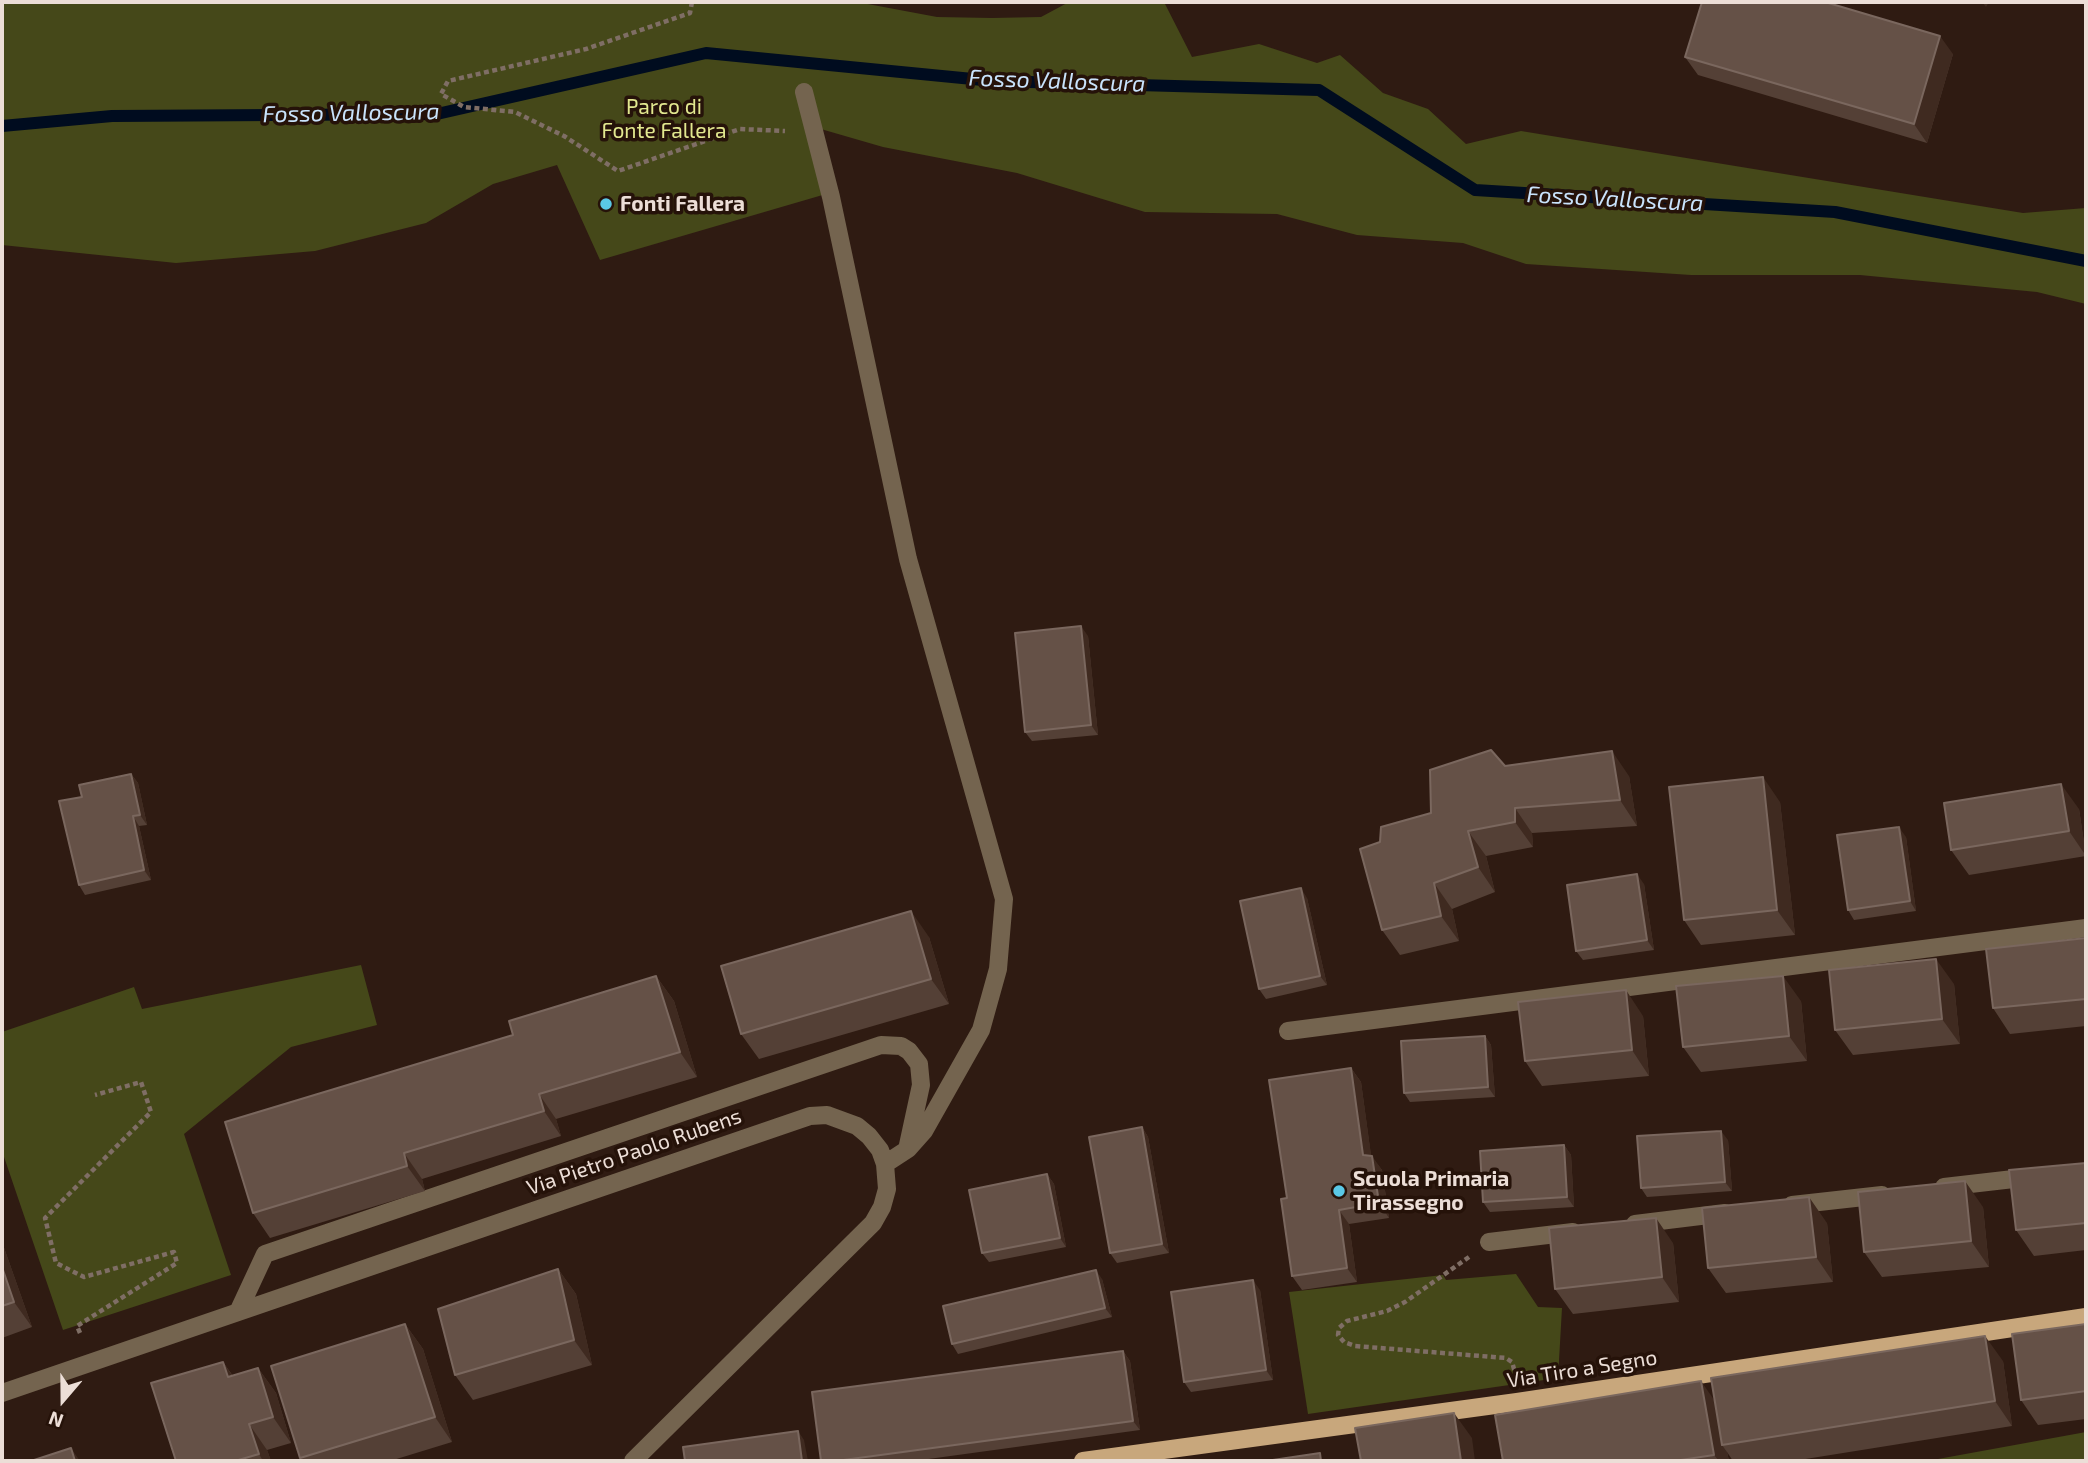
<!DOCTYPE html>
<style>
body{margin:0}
#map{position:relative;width:2088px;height:1463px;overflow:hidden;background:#2f1b12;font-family:"Exo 2",sans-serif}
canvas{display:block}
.frame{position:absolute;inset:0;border:4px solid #ecded7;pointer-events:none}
.north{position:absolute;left:28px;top:1365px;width:70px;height:70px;-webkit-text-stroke:5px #251209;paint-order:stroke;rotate:200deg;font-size:19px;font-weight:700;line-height:28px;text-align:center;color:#ecded7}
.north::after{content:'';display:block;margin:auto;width:24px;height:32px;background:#ecded7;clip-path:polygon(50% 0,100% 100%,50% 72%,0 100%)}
</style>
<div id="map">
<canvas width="2088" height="1463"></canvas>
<div class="frame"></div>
<div class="north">N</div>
</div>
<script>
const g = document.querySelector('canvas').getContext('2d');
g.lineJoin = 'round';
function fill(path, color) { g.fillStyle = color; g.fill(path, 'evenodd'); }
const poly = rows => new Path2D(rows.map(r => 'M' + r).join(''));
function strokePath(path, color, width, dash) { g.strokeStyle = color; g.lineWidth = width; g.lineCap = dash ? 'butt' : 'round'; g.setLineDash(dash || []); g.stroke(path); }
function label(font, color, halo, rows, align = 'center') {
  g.font = font + ' "Exo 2",sans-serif'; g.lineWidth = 7; g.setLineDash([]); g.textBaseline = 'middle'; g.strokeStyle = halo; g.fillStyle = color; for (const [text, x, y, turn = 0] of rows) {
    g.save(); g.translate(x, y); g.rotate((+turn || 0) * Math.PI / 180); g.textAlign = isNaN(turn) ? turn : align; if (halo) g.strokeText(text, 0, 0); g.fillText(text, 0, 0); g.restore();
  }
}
fill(poly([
 [2,2,857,2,937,17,992,18,1041,17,1069,2,1164,2,1192,57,1259,44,1317,63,1340,55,1383,93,1428,109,1466,144,1521,131,2023,213,2086,208,2086,304,2037,292,1860,275,1691,275,1526,264,1463,243,1357,235,1277,214,1145,212,1017,173,883,147,807,125,826,194,600,260,557,165,493,184,426,223,315,251,176,263,2,245],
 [361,965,377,1025,291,1047,184,1134,231,1275,63,1330,2,1151,2,1032,134,987,142,1009],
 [1516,1274,1538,1307,1562,1308,1558,1378,1308,1414,1289,1292,1443,1275,1446,1280],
 [2086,1432,2086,1461,1927,1461]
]), '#454819');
strokePath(poly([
 [2,126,112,116,437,114,706,53,993,81,1319,90,1475,190,1835,212,2086,261]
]), '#000c1f', 12);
strokePath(poly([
 [692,2,690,13,586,49,448,81,441,94,464,107,515,112,564,136,618,171,740,129,785,131],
 [1469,1257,1405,1302,1387,1311,1347,1321,1339,1328,1338,1335,1344,1342,1355,1346,1506,1358,1512,1362,1516,1376],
 [80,1333,77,1326,177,1263,174,1252,84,1277,56,1263,45,1218,151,1112,141,1082,95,1095]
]), '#7f6e65', 4.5, [5, 3.5]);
strokePath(poly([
 [804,92,831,197,908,559,1004,899,998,969,981,1030,924,1131,908,1149,885,1164],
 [1288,1031,2086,928],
 [1944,1187,2031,1177],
 [1792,1205,1882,1195],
 [1635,1224,1725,1213],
 [1489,1242,1573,1232],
 [238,1312,265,1254,881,1045,901,1046,909,1051,919,1064,921,1085,908,1145],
 [2,1393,810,1116,827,1115,857,1126,869,1136,880,1150,885,1164,887,1189,882,1207,873,1223,633,1461]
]), '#74644f', 18);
strokePath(poly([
 [1083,1461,1517,1402,2086,1317]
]), '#c8a77c', 18);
fill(poly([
 [1953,54,1927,143,1698,75,1685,57],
 [1088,636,1098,735,1032,741,1025,732],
 [1505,766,1629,776,1637,826,1532,833,1533,847,1486,856,1495,892,1452,909,1459,941,1400,955,1382,930,1380,842,1431,813],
 [131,774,138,783,147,825,139,826,151,880,85,895,79,885,82,797],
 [1780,802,1795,935,1701,945,1684,920],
 [2079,809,2086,856,1969,875,1951,850],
 [1906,837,1916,911,1854,920,1848,910],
 [1644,884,1654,950,1583,960,1576,951],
 [1307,898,1327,985,1266,999,1259,989],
 [929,937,949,1004,759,1059,741,1034],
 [2086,938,2086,1026,2010,1034,1993,1008],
 [656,976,674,1001,697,1077,556,1119,561,1136,422,1179,425,1191,270,1238,253,1213,513,1035],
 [1954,984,1960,1044,1853,1055,1835,1030],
 [1801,1001,1807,1061,1701,1072,1683,1047],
 [1643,1016,1649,1076,1542,1086,1525,1061],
 [1485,1036,1491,1045,1495,1097,1410,1102,1404,1093],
 [1351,1068,1361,1082,1371,1156,1382,1170,1389,1218,1349,1224,1357,1282,1302,1290,1292,1276,1287,1198],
 [1142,1127,1148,1137,1169,1253,1117,1263,1110,1253],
 [1728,1140,1732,1191,1647,1197,1641,1188],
 [1564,1145,1571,1155,1574,1207,1490,1212,1483,1202],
 [2086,1163,2086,1250,2034,1256,2016,1230],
 [1047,1174,1054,1184,1066,1247,989,1262,982,1253],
 [1983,1207,1989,1267,1882,1277,1864,1252],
 [1827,1223,1833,1282,1726,1293,1708,1268],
 [2,1242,32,1327,2,1338],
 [1673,1243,1679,1302,1573,1314,1555,1289],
 [558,1269,576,1294,592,1365,473,1400,455,1375],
 [1102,1279,1112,1317,958,1354,952,1344],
 [1260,1290,1273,1380,1191,1392,1184,1382],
 [405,1324,423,1349,452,1442,390,1461,302,1461,300,1458],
 [2086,1324,2086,1419,2038,1425,2021,1400],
 [1123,1351,1130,1361,1140,1430,914,1461,821,1461],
 [2003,1361,2012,1426,1793,1461,1733,1461,1727,1452,1729,1461,1503,1461,1714,1400],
 [223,1362,233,1376,258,1368,276,1393,291,1443,267,1450,271,1461,176,1461]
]), '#544036');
fill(poly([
 [1982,2,1989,2,1986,7],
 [1940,36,1953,54,1927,143,1914,124],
 [1081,626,1088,636,1098,735,1091,725],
 [1612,751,1629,776,1637,826,1620,800],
 [131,774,138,783,147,825,140,815],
 [1763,777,1780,802,1795,935,1777,910],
 [2061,784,2079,809,2086,856,2069,831],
 [1515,808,1532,833,1533,847,1515,822],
 [133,816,139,826,151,880,144,870],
 [1899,827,1906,837,1916,911,1910,901],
 [1468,831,1486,856,1495,892,1478,867],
 [1637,874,1644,884,1654,950,1647,940],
 [1434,883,1452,909,1459,941,1441,916],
 [1301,888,1307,898,1327,985,1320,976],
 [911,911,929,937,949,1004,931,979],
 [1936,959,1954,984,1960,1044,1942,1019],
 [656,976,674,1001,697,1077,680,1052],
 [1783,976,1801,1001,1807,1061,1789,1036],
 [1626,990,1643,1016,1649,1076,1632,1050],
 [1485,1036,1491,1045,1495,1097,1488,1087],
 [1351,1068,1361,1082,1373,1169,1363,1155],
 [539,1094,556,1119,561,1136,544,1111],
 [1142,1127,1148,1137,1169,1253,1162,1244],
 [1721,1131,1728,1140,1732,1191,1725,1182],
 [1564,1145,1571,1155,1574,1207,1567,1197],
 [404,1153,422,1179,425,1191,407,1166],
 [1372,1156,1382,1170,1389,1218,1379,1203],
 [1047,1174,1054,1184,1066,1247,1060,1238],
 [1965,1181,1983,1207,1989,1267,1971,1241],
 [1809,1197,1827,1223,1833,1282,1816,1257],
 [1339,1210,1349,1224,1357,1282,1347,1268],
 [1656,1218,1673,1243,1679,1302,1662,1277],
 [2,1242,32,1327,14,1302,2,1267],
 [558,1269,576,1294,592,1365,574,1340],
 [1096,1270,1102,1279,1112,1317,1105,1308],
 [1253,1280,1260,1290,1273,1380,1266,1370],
 [405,1324,423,1349,452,1442,435,1417],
 [1985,1336,2003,1361,2012,1426,1995,1401],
 [1123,1351,1130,1361,1140,1430,1133,1421],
 [223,1362,240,1387,228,1377],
 [258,1368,276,1393,291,1443,273,1417],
 [1701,1381,1719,1407,1722,1445,1727,1452,1729,1461,1719,1461,1714,1455],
 [1454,1413,1472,1438,1475,1461,1461,1461],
 [249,1424,267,1450,271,1461,263,1461,259,1454],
 [798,1431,804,1440,808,1461,802,1461],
 [71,1448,80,1461,75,1461]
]), '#3f2a20');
const building = poly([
 [1702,2,1825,2,1940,36,1914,124,1685,57,1702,2],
 [1081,626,1091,725,1025,732,1015,633,1081,626],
 [1491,750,1505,766,1612,751,1620,800,1515,808,1515,822,1468,831,1478,867,1434,883,1441,916,1382,930,1360,849,1380,842,1381,827,1431,813,1430,770,1491,750],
 [131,774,140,815,133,816,144,870,79,885,59,801,82,797,79,785,131,774],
 [1763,777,1777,910,1684,920,1669,787,1763,777],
 [2061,784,2069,831,1951,850,1944,803,2061,784],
 [1899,827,1910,901,1848,910,1837,835,1899,827],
 [1637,874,1647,940,1576,951,1567,885,1637,874],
 [1301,888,1320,976,1259,989,1240,901,1301,888],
 [911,911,931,979,741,1034,721,966,911,911],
 [2086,938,2086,999,1993,1008,1986,949,2086,938],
 [1936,959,1942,1019,1835,1030,1829,970,1936,959],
 [656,976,680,1052,539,1094,544,1111,404,1153,407,1166,253,1213,225,1122,513,1035,509,1021,656,976],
 [1783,976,1789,1036,1683,1047,1676,986,1783,976],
 [1626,990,1632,1050,1525,1061,1518,1002,1626,990],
 [1485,1036,1488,1087,1404,1093,1401,1041,1485,1036],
 [1351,1068,1363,1155,1372,1156,1379,1203,1339,1210,1347,1268,1292,1276,1281,1199,1287,1198,1269,1080,1351,1068],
 [1142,1127,1162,1244,1110,1253,1089,1137,1142,1127],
 [1721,1131,1725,1182,1641,1188,1637,1136,1721,1131],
 [1564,1145,1567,1197,1483,1202,1480,1151,1564,1145],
 [2086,1163,2086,1223,2016,1230,2009,1170,2086,1163],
 [1047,1174,1060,1238,982,1253,969,1190,1047,1174],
 [1965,1181,1971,1241,1864,1252,1858,1192,1965,1181],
 [1809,1197,1816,1257,1708,1268,1702,1208,1809,1197],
 [1656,1218,1662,1277,1555,1289,1549,1228,1656,1218],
 [2,1267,14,1302,2,1306,2,1267],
 [558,1269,574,1340,455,1375,438,1309,558,1269],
 [1096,1270,1105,1308,952,1344,943,1306,1096,1270],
 [1253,1280,1266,1370,1184,1382,1171,1292,1253,1280],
 [405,1324,435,1417,300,1458,271,1366,405,1324],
 [2086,1324,2086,1391,2021,1400,2012,1334,2086,1324],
 [1985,1336,1995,1401,1722,1445,1711,1378,1985,1336],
 [1123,1351,1133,1421,836,1461,821,1461,812,1392,1123,1351],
 [223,1362,228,1377,258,1368,273,1417,249,1424,259,1454,235,1461,176,1461,151,1383,223,1362],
 [1701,1381,1714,1455,1674,1461,1503,1461,1495,1415,1701,1381],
 [1454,1413,1461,1461,1361,1461,1355,1428,1454,1413],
 [798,1431,802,1461,685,1461,683,1447,798,1431],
 [71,1448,75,1461,31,1461,71,1448],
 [1320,1453,1321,1461,1266,1461,1320,1453]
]);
fill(building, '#655147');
strokePath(building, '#7a675e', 2);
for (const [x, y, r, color] of [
 [606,204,7,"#5ac8e6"],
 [1339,1191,7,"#5ac8e6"]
]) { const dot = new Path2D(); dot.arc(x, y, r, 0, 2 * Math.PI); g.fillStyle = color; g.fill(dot); strokePath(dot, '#251209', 2.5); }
label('21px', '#e2e88f', '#251209', [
 ["Parco di",664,107],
 ["Fonte Fallera",664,131]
]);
label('bold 21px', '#ecded7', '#251209', [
 ["Fonti Fallera",620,204],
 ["Scuola Primaria",1353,1179],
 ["Tirassegno",1353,1203]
], 'left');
label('21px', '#ecded7', '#251209', [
 ["Via Pietro Paolo Rubens",634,1152,-19],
 ["Via Tiro a Segno",1582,1369,-9]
]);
label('italic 23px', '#c9e3fc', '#251209', [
 ["Fosso Valloscura",1057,81,2],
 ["Fosso Valloscura",351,113,-1],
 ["Fosso Valloscura",1615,199,3]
]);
</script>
